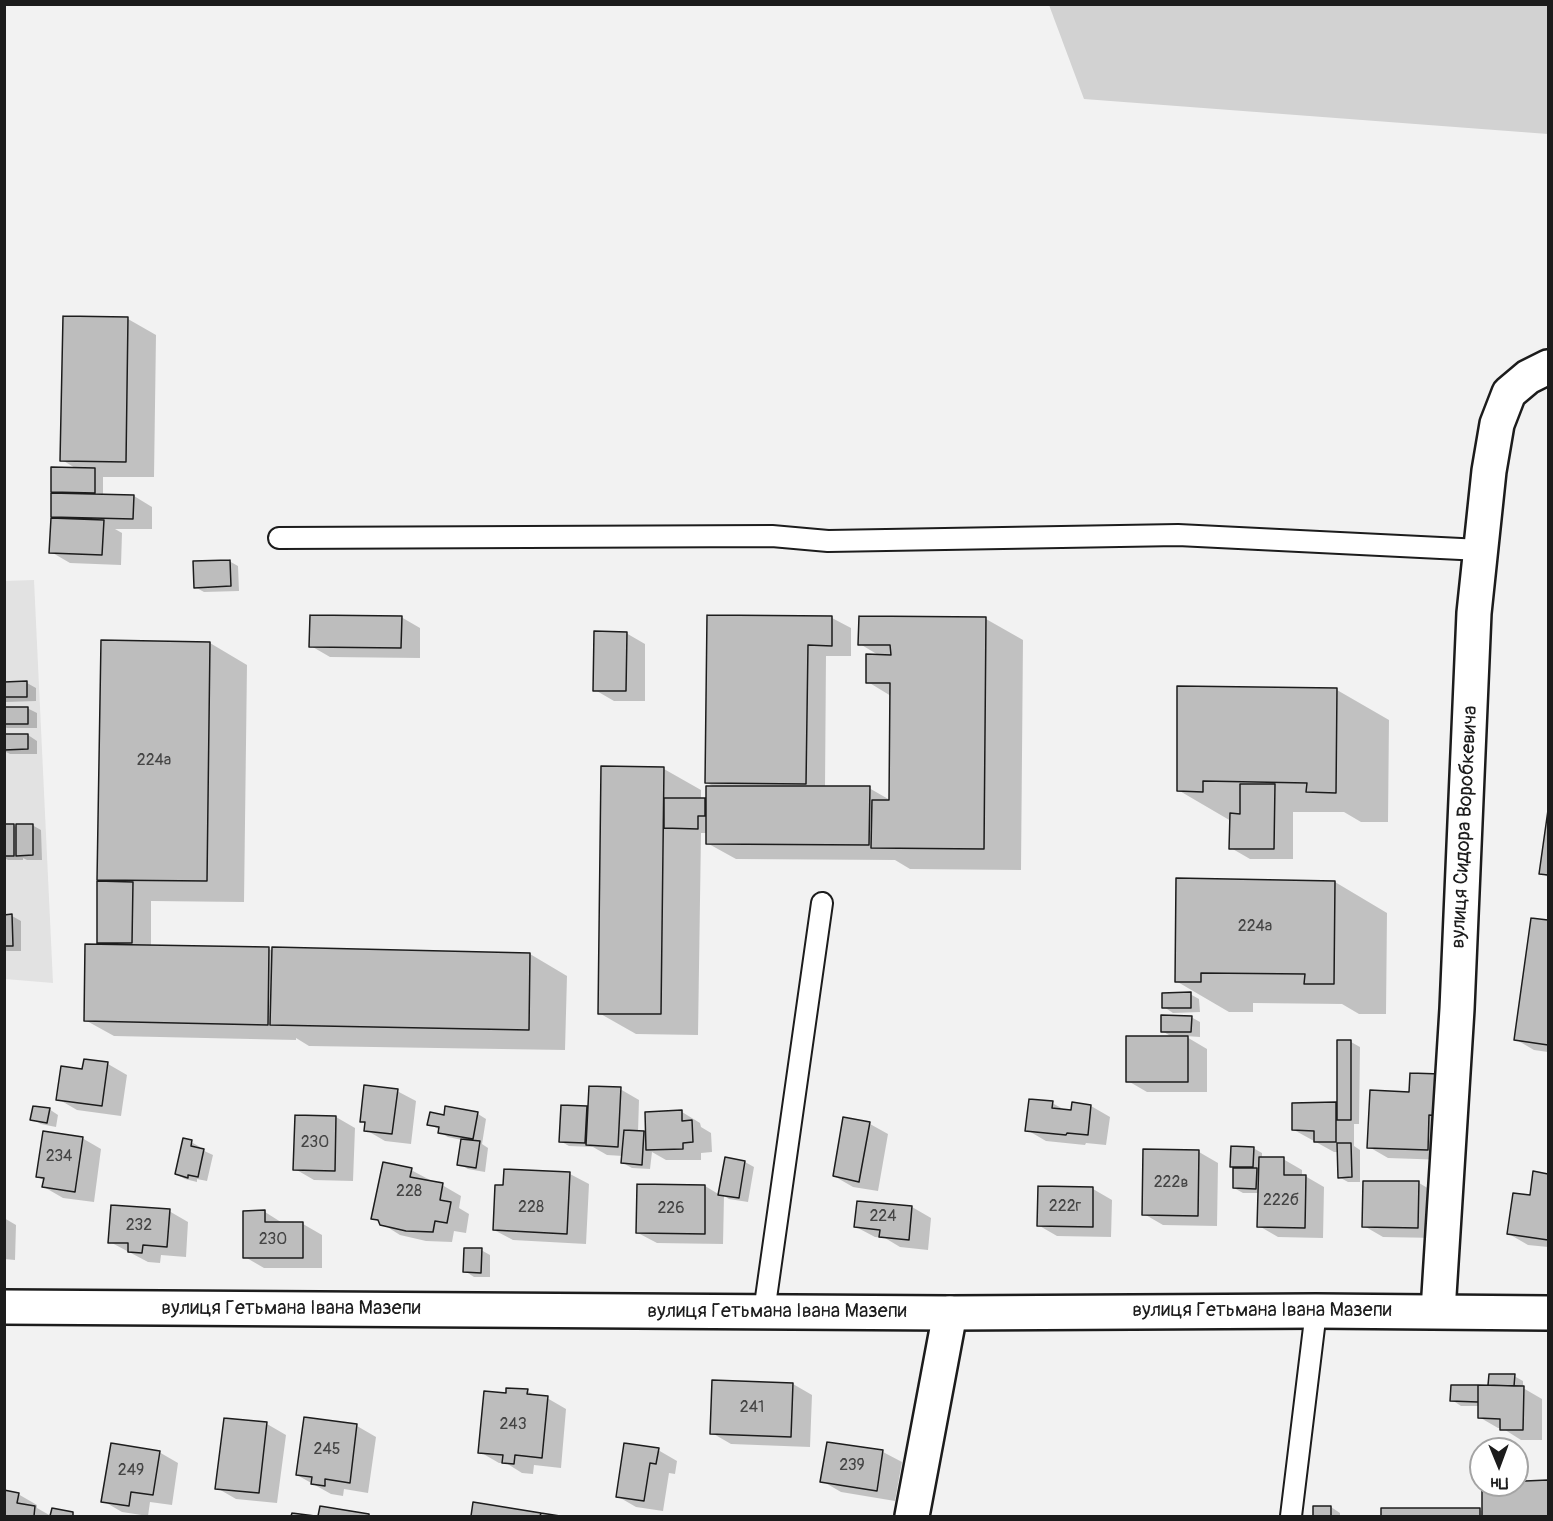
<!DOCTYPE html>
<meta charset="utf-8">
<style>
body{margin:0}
#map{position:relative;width:1553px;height:1521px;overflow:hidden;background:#f2f2f2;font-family:Pangolin,sans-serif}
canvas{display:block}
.frame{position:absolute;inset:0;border:6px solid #1c1c1c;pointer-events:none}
.north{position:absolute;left:1469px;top:1437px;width:60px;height:60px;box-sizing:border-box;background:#fff;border:2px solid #a4a4a4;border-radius:50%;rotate:179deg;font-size:16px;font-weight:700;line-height:24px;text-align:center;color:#1c1c1c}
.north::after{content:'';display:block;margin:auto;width:21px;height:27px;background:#1c1c1c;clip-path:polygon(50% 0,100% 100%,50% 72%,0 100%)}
</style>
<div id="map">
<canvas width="1553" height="1521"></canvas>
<div class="frame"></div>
<div class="north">Пн</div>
</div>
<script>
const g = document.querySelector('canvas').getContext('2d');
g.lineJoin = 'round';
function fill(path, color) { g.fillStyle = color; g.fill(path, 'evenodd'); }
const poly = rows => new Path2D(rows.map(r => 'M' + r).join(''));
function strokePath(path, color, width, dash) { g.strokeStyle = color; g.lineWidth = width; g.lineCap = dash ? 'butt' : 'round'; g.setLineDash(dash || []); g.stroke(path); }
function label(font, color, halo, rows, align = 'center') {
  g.font = font + ' Pangolin,sans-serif'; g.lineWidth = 5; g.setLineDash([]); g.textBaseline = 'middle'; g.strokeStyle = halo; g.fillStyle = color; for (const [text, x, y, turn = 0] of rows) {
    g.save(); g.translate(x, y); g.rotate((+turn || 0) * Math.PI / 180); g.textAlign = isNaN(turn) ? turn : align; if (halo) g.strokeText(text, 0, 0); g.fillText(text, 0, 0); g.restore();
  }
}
fill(poly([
 [34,580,53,983,5,979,4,581]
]), '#e2e2e2');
fill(poly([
 [1049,5,1548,5,1548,134,1084,99]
]), '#d2d2d2');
fill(poly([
 [128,319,156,335,154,477,103,477,103,496,134,496,152,507,152,529,115,529,122,533,121,565,70,563,51,552,53,494,58,495,52,491,77,469,62,460],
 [229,561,238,566,239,591,204,592,195,587],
 [709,616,832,618,851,628,851,656,826,656,825,788,869,788,890,800,891,696,868,682,880,656,860,644,986,619,1023,640,1021,870,910,869,895,860,736,859,707,843,707,833,701,833,698,1035,636,1034,599,1013,602,768,664,769,701,790,701,799,707,801,715,787,707,783],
 [401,617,420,628,420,658,330,657,311,646],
 [626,633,645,644,645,701,614,701,595,690],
 [210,643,247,665,244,902,151,901,151,947,269,949,273,951,530,954,567,976,565,1050,309,1046,296,1038,296,1040,114,1036,85,1020,105,946,98,942,105,883,99,879],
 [4,683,27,683,36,688,36,701,6,702,4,701],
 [1337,690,1389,720,1388,822,1361,822,1344,812,1293,812,1293,859,1250,859,1231,848,1231,821,1178,790],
 [4,708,27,708,37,713,37,728,7,728,4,727],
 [28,735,37,741,37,754,10,754,4,751,4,736],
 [1548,821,1548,877,1541,873],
 [13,825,17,828,32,825,41,830,42,860,27,860,23,858,23,860,8,860,4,858,4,826],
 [1335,882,1387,913,1386,1014,1359,1014,1342,1004,1253,1003,1253,1012,1229,1012,1176,981],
 [4,916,12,916,21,921,21,951,7,951,4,950],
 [1532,920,1548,922,1548,1052,1534,1050,1515,1039],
 [1190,994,1199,999,1200,1012,1173,1013,1164,1007],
 [1191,1017,1200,1022,1200,1037,1185,1036,1207,1049,1207,1092,1147,1092,1128,1081,1174,1038,1162,1031],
 [1351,1042,1360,1047,1359,1124,1354,1124,1354,1146,1360,1150,1360,1182,1348,1182,1339,1177,1339,1152,1334,1152,1294,1130,1335,1104,1338,1106],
 [85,1061,108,1064,127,1075,121,1116,77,1110,58,1099,84,1071],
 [620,1089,639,1100,638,1132,647,1134,682,1112,700,1123,701,1127,711,1133,712,1152,701,1153,701,1160,666,1160,652,1152,650,1169,632,1168,623,1163,623,1156,607,1155,593,1147,569,1146,560,1141,586,1108,589,1110],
 [397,1091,416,1101,411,1144,385,1141,366,1130,366,1124,361,1121],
 [1411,1093,1447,1125,1446,1160,1388,1158,1369,1147],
 [1052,1103,1067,1111,1072,1112,1091,1106,1110,1117,1106,1145,1086,1143,1085,1145,1046,1141,1027,1130],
 [49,1109,58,1115,56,1127,41,1124,32,1119],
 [478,1114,486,1119,482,1144,488,1148,485,1172,468,1169,459,1164,462,1140,448,1137,439,1132,440,1130,429,1124,445,1116],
 [296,1116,336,1117,355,1128,353,1181,314,1180,295,1169],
 [870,1124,888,1134,878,1191,853,1187,834,1176],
 [82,1138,101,1149,94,1202,63,1198,44,1187,45,1181,38,1177],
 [191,1142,200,1147,200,1149,213,1155,207,1181,197,1179,197,1182,185,1179,176,1174],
 [1253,1148,1262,1153,1262,1158,1283,1159,1302,1170,1302,1176,1305,1176,1324,1187,1323,1238,1278,1237,1259,1226,1259,1193,1243,1193,1234,1188,1235,1168,1232,1166],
 [1145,1151,1199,1152,1218,1163,1217,1226,1163,1225,1144,1214],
 [726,1159,745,1162,754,1167,748,1202,729,1199,724,1196,723,1244,657,1243,638,1233,638,1186,705,1186,720,1195],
 [411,1170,430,1180,430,1182,442,1185,461,1196,459,1208,469,1214,466,1233,454,1231,452,1242,426,1241,400,1235,373,1218],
 [1534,1173,1548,1175,1548,1247,1528,1245,1509,1234,1531,1197],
 [570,1174,589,1184,586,1244,513,1240,494,1230],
 [1419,1183,1438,1194,1437,1238,1383,1237,1364,1226],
 [1093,1189,1112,1200,1111,1237,1057,1236,1038,1225],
 [858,1203,912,1207,931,1218,928,1250,900,1247,885,1238,875,1237,856,1227],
 [169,1211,188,1222,186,1257,161,1255,160,1263,148,1262,110,1242],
 [245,1212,265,1212,284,1224,303,1224,322,1235,322,1268,264,1268,245,1257],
 [4,1218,16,1225,15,1260,4,1259],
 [481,1250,490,1255,490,1277,474,1277,465,1271],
 [1490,1375,1514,1376,1523,1381,1523,1388,1542,1399,1542,1440,1521,1440,1502,1428,1498,1428,1479,1417,1479,1406,1461,1406,1452,1400,1490,1387],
 [793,1384,812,1395,810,1447,731,1444,712,1433],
 [527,1391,538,1397,547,1398,566,1409,561,1468,534,1465,533,1474,522,1473,506,1463,499,1463,480,1452,507,1394],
 [225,1419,267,1424,286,1435,277,1503,236,1499,217,1488],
 [305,1419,357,1426,376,1437,368,1493,344,1489,343,1496,331,1494,297,1475],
 [658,1450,677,1461,675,1474,669,1473,663,1511,636,1507,617,1496],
 [159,1452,178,1463,172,1505,150,1502,148,1516,122,1512,103,1501],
 [883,1452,902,1462,895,1501,841,1492,822,1481],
 [1517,1481,1525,1482,1548,1482,1548,1516,1383,1516,1383,1509,1480,1510,1484,1512,1484,1485,1517,1485],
 [4,1492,18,1494,37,1505,37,1508,51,1516,4,1516],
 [474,1504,557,1516,472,1516],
 [321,1507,369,1515,371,1516,319,1516],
 [1331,1507,1340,1513,1340,1516,1315,1516,1314,1508]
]), '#0003');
const building = poly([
 [63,316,128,317,126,462,60,461,63,316],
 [51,467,95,468,95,493,51,492,51,467],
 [51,493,134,495,133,519,51,517,51,493],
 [51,518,104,520,102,555,49,553,51,518],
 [230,560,231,586,194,588,193,561,230,560],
 [310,615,402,616,401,648,309,647,310,615],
 [707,615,832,616,832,646,808,645,806,784,705,783,707,615],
 [859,616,986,617,984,849,871,848,872,800,889,800,890,683,866,683,866,654,891,655,890,645,858,645,859,616],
 [594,631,627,632,626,691,593,691,594,631],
 [101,640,210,642,207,881,97,880,101,640],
 [27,681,27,697,4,697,4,682,27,681],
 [1177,686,1337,688,1336,793,1306,792,1307,783,1203,781,1203,792,1177,791,1177,686],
 [4,707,28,707,28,724,4,724,4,707],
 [4,734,28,734,28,749,4,750,4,734],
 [601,766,664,767,661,1014,598,1014,601,766],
 [1240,784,1275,784,1274,849,1229,849,1230,813,1240,814,1240,784],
 [706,786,870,786,869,845,706,844,706,786],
 [664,798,705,798,705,816,698,816,698,829,664,828,664,798],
 [1548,810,1548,875,1539,874,1548,810],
 [4,824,14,824,14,856,4,856,4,824],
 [16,824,33,824,33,855,16,856,16,824],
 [1176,878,1335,881,1334,984,1304,984,1305,974,1201,973,1201,982,1175,982,1176,878],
 [97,881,133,882,132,943,97,943,97,881],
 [12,914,13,946,4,946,4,915,12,914],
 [1531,918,1548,920,1548,1045,1514,1040,1531,918],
 [85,944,269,947,268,1025,84,1021,85,944],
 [272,947,530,953,529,1030,270,1025,272,947],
 [1191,992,1191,1008,1162,1008,1162,993,1191,992],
 [1161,1015,1192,1016,1191,1032,1161,1032,1161,1015],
 [1126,1036,1188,1036,1188,1082,1126,1082,1126,1036],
 [1337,1040,1351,1040,1351,1120,1337,1120,1337,1040],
 [84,1059,108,1062,102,1106,56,1100,61,1066,82,1069,84,1059],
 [1410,1073,1441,1074,1440,1116,1429,1115,1428,1150,1367,1148,1370,1090,1409,1092,1410,1073],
 [364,1085,398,1089,392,1134,364,1131,365,1122,360,1122,364,1085],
 [589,1086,621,1087,618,1147,586,1145,589,1086],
 [1029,1099,1053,1101,1052,1108,1071,1110,1072,1102,1091,1105,1088,1135,1067,1133,1066,1135,1025,1131,1029,1099],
 [1336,1102,1336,1142,1314,1142,1314,1131,1292,1130,1292,1103,1336,1102],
 [561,1105,587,1106,585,1143,559,1142,561,1105],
 [33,1106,50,1108,47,1123,30,1120,33,1106],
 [445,1106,478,1112,473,1139,438,1133,439,1127,427,1125,430,1112,444,1115,445,1106],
 [682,1110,682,1121,692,1120,693,1142,683,1143,683,1149,646,1150,645,1112,682,1110],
 [295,1115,336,1116,335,1171,293,1170,295,1115],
 [843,1117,870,1122,859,1182,833,1176,843,1117],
 [624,1130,644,1131,642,1165,621,1163,624,1130],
 [43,1131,83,1137,75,1192,42,1187,44,1178,36,1177,43,1131],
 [183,1138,192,1140,191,1146,204,1149,198,1177,188,1175,188,1178,175,1174,183,1138],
 [461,1139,480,1141,476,1168,457,1165,461,1139],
 [1337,1143,1351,1143,1352,1177,1338,1178,1337,1143],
 [1231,1146,1254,1147,1253,1167,1230,1167,1231,1146],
 [1143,1149,1199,1150,1198,1216,1142,1215,1143,1149],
 [725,1157,745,1161,739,1198,718,1195,725,1157],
 [1259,1157,1284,1157,1284,1175,1306,1175,1305,1228,1257,1227,1259,1157],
 [383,1162,412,1168,410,1177,443,1183,440,1200,451,1202,447,1223,435,1221,433,1232,406,1231,380,1225,378,1220,371,1219,383,1162],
 [1233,1168,1257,1168,1256,1189,1233,1188,1233,1168],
 [504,1169,570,1172,567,1234,493,1230,495,1185,503,1185,504,1169],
 [1533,1171,1548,1174,1548,1240,1507,1234,1513,1193,1530,1195,1533,1171],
 [1363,1181,1419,1181,1418,1228,1362,1227,1363,1181],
 [637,1184,705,1185,705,1234,636,1233,637,1184],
 [1038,1186,1093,1187,1093,1227,1037,1226,1038,1186],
 [857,1201,912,1206,909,1240,879,1237,880,1230,854,1227,857,1201],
 [111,1205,170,1209,167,1247,143,1245,142,1253,128,1252,128,1243,108,1243,111,1205],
 [265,1210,265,1222,303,1222,303,1258,243,1258,243,1211,265,1210],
 [464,1248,482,1248,481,1273,463,1272,464,1248],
 [1489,1374,1515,1374,1514,1386,1488,1385,1489,1374],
 [712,1380,793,1383,791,1437,710,1434,712,1380],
 [1451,1385,1478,1385,1478,1402,1450,1401,1451,1385],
 [1478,1385,1524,1386,1523,1430,1500,1430,1500,1419,1478,1418,1478,1385],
 [506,1388,528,1389,527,1394,548,1396,542,1458,515,1455,514,1464,502,1463,503,1455,478,1453,484,1391,506,1393,506,1388],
 [304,1417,357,1424,350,1483,325,1479,325,1486,311,1484,312,1477,296,1475,304,1417],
 [224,1418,267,1422,259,1493,215,1489,224,1418],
 [827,1442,883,1450,877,1491,820,1482,827,1442],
 [111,1443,160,1451,153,1495,131,1492,129,1506,101,1502,111,1443],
 [624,1443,659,1448,656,1464,650,1463,644,1501,616,1497,624,1443],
 [1517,1479,1525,1481,1548,1480,1548,1516,1482,1516,1482,1485,1517,1485,1517,1479],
 [4,1490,19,1493,17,1503,35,1506,34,1516,4,1516,4,1490],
 [473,1502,541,1513,540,1516,471,1516,473,1502],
 [320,1506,369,1514,369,1516,318,1516,320,1506],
 [1313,1506,1331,1506,1331,1516,1313,1516,1313,1506],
 [52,1508,73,1512,73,1516,50,1516,52,1508],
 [1381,1508,1480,1508,1480,1516,1381,1516,1381,1508],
 [292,1513,315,1516,291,1516,292,1513],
 [541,1513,560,1516,540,1516,541,1513]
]);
fill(building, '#bdbdbd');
strokePath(building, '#1c1c1c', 1.5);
const lane = poly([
 [279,538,772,536,828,541,1178,535,1481,550],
 [764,1312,822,903],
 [1291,1516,1316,1311]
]);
const street = poly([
 [1438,1311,1457,1009,1474,613,1489,471,1497,424,1509,393,1528,377,1548,367],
 [912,1516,950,1313]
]);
const secondary = poly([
 [4,1307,950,1313,1316,1311,1548,1313]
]);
strokePath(lane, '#1c1c1c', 24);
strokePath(street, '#1c1c1c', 38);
strokePath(secondary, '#1c1c1c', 38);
strokePath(lane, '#fff', 20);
strokePath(street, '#fff', 33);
strokePath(secondary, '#fff', 33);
label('16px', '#444', null, [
 ["224а",154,761],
 ["224а",1255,927],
 ["230",315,1143],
 ["234",59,1157],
 ["222в",1171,1183],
 ["228",409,1192],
 ["222б",1281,1201],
 ["222г",1065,1207],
 ["228",531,1208],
 ["226",671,1209],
 ["224",883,1217],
 ["232",139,1226],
 ["230",273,1240],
 ["241",752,1408],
 ["243",513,1425],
 ["245",327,1450],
 ["239",852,1466],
 ["249",131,1471]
]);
label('20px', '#1c1c1c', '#fff', [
 ["вулиця Сидора Воробкевича",1465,827,-87],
 ["вулиця Гетьмана Івана Мазепи",291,1309],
 ["вулиця Гетьмана Івана Мазепи",1262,1311],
 ["вулиця Гетьмана Івана Мазепи",777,1312]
]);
</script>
